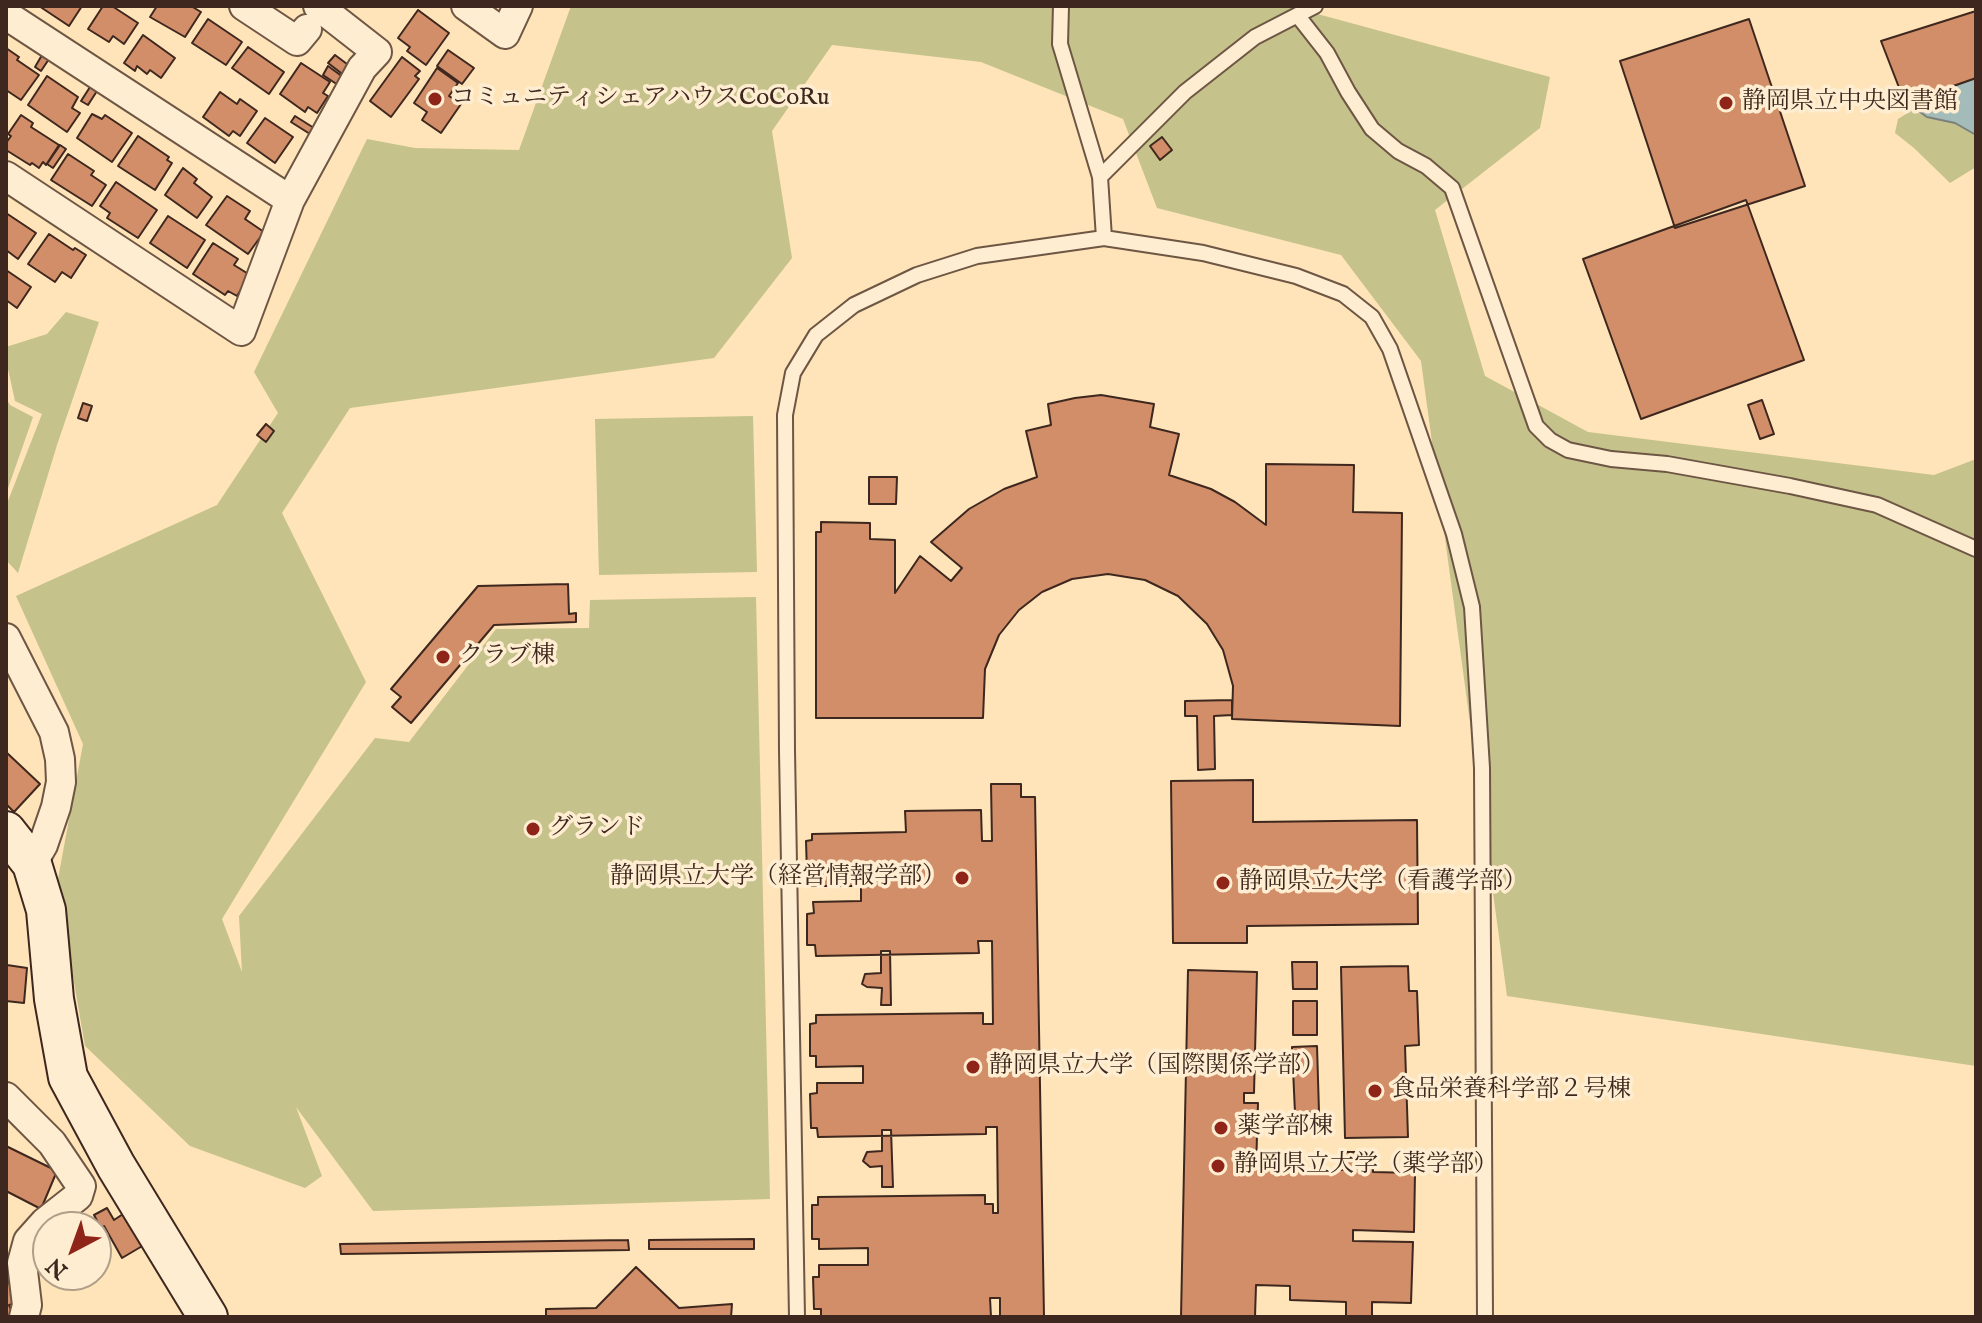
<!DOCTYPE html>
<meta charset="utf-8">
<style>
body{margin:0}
#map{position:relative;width:1982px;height:1323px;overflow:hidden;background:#fee4b8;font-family:"IM FELL English",serif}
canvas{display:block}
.frame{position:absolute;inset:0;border:8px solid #3e271e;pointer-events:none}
.north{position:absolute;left:32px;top:1211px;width:80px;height:80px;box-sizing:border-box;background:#feedd1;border:2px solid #b19e89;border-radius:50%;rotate:221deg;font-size:22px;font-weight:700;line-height:32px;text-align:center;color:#3e271e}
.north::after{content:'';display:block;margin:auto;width:28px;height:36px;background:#8f2418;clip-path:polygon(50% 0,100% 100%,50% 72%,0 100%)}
</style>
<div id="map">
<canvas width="1982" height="1323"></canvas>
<div class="frame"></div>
<div class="north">N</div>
</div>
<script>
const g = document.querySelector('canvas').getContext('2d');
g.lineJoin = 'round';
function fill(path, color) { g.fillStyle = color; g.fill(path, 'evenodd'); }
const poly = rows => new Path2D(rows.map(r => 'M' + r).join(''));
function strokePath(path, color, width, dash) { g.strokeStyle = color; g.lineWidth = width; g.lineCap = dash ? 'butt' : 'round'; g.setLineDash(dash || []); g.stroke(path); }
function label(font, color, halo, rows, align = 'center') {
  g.font = font + ' "IM FELL English","Noto Serif JP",serif'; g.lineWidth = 7; g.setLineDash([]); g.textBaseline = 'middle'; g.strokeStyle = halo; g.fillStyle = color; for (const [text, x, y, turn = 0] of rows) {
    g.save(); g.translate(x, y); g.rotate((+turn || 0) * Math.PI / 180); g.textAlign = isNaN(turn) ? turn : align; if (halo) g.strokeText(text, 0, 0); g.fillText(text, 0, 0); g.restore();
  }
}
fill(poly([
 [571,6,1288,6,1550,77,1540,128,1435,210,1485,376,1588,432,1934,475,1976,459,1976,1066,1507,996,1421,361,1341,255,1157,208,1123,119,981,62,832,45,772,131,792,258,714,358,350,408,282,513,366,682,222,919,242,972,239,916,375,738,409,742,496,629,589,628,590,600,756,597,770,1199,373,1211,296,1107,322,1176,305,1188,190,1146,85,1046,57,884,83,744,16,596,217,505,278,413,254,372,367,139,415,148,519,150],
 [1911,111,1955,123,1976,135,1976,167,1950,183,1914,148,1895,133,1898,119],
 [66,312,99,322,57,445,18,573,6,560,6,506,42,414,15,401,6,360,6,347,47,334],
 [6,398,10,405,33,417,6,494],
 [753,416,757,572,599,575,595,419]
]), '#c5c28b');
const water = poly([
 [1976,78,1976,135,1955,123,1927,117,1917,110,1915,100,1976,78]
]);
fill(water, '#a4bcb9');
strokePath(water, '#7b807b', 2);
const building = poly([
 [39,6,82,6,69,26,39,6],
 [103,6,112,6,138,23,124,44,113,36,109,42,88,29,103,6],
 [157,6,191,6,201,12,185,37,150,17,157,6],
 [418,10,449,33,426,65,407,51,410,47,398,38,418,10],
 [1976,11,1976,78,1905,103,1881,41,1976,11],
 [208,19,242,42,226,65,192,43,208,19],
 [1749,19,1805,186,1675,228,1620,61,1749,19],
 [143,35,175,58,161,78,150,70,147,74,137,66,135,71,124,63,143,35],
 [248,47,284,72,269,94,232,68,248,47],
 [6,48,19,57,17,60,39,75,21,100,6,90,6,48],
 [448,50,474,68,462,84,437,66,448,50],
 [42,55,49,59,41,71,35,67,42,55],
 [335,55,351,67,345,76,328,63,335,55],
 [402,57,420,71,415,76,419,79,391,117,370,101,402,57],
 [301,63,330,82,323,93,328,96,317,113,308,107,305,112,280,94,301,63],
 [328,66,343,77,338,85,323,75,328,66],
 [437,68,458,83,449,96,461,104,441,133,422,120,427,112,414,103,437,68],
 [47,76,78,97,72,108,80,113,67,132,28,105,47,76],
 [90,87,97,91,88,105,81,101,90,87],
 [220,92,237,104,240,99,257,111,240,136,233,131,229,136,203,117,220,92],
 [92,114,102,119,105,115,132,133,112,162,77,138,92,114],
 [21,115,33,123,31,127,59,145,46,165,43,162,39,168,32,163,30,165,6,150,6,143,11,136,8,134,21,115],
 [295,116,314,128,310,134,291,122,295,116],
 [265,118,293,137,275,163,247,143,265,118],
 [138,136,169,157,167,160,172,163,155,190,118,166,138,136],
 [1162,137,1172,150,1160,160,1150,146,1162,137],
 [60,145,66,149,53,168,47,164,60,145],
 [68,154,94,171,91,175,106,185,92,206,51,180,68,154],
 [183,168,197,179,194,183,212,197,197,218,165,195,183,168],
 [116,182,157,210,138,238,107,218,110,213,100,206,116,182],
 [227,196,250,211,245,219,264,232,248,254,206,225,227,196],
 [1746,200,1804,360,1641,419,1583,259,1746,200],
 [6,213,36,233,18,259,6,250,6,213],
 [168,216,205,240,187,268,150,243,168,216],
 [49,234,73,250,75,248,86,255,71,278,62,272,55,282,28,264,49,234],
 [213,243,238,259,234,265,250,275,237,296,228,291,225,295,193,274,213,243],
 [6,270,31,287,17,308,6,300,6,270],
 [1101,395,1154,404,1150,427,1179,434,1169,475,1211,489,1235,502,1266,525,1266,464,1354,465,1353,512,1402,513,1400,726,1232,719,1233,686,1223,650,1207,624,1178,596,1145,580,1108,574,1072,579,1042,592,1019,610,999,635,985,669,983,718,816,718,816,532,821,532,821,522,870,523,870,539,895,540,895,593,920,556,951,581,962,568,931,542,969,509,1004,489,1037,477,1026,431,1051,425,1048,404,1075,398,1101,395],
 [1762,400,1774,434,1760,439,1748,405,1762,400],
 [83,403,92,406,87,421,78,418,83,403],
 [266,424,274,431,266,442,257,435,266,424],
 [869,477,897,477,896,504,869,504,869,477],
 [568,584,569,614,576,613,576,622,494,625,411,723,392,707,401,697,391,689,478,586,568,584],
 [1232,700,1232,715,1214,716,1215,769,1198,770,1197,716,1185,716,1185,701,1232,700],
 [6,752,40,784,14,812,6,804,6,752],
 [1253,780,1253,822,1417,820,1418,924,1247,926,1247,943,1173,943,1171,781,1253,780],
 [991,784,1021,784,1021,797,1035,797,1044,1317,1000,1317,1000,1298,990,1298,991,1317,821,1317,821,1309,814,1309,813,1277,819,1277,819,1265,868,1265,868,1248,819,1249,819,1239,812,1239,812,1205,818,1205,818,1197,985,1195,985,1204,993,1204,993,1213,998,1213,997,1127,986,1127,986,1134,818,1137,817,1128,811,1128,810,1094,817,1093,817,1083,863,1083,863,1066,816,1067,816,1056,810,1056,810,1024,816,1023,816,1015,983,1013,983,1024,993,1024,992,941,978,941,979,953,816,956,815,945,807,945,807,914,814,913,813,902,861,901,861,886,812,886,812,874,807,874,806,841,812,840,812,834,906,832,905,811,981,810,982,841,992,841,991,784],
 [881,951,890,951,891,1005,881,1005,882,988,867,987,862,984,865,974,881,973,881,951],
 [6,957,7,965,27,968,24,1003,6,1001,6,957],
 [1292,962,1317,962,1317,989,1293,989,1292,962],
 [1408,966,1409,991,1417,991,1419,1045,1405,1046,1408,1137,1345,1138,1341,967,1408,966],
 [1188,970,1257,972,1254,1093,1244,1093,1244,1103,1258,1103,1256,1169,1344,1170,1345,1152,1373,1152,1373,1172,1415,1173,1414,1232,1353,1230,1353,1241,1413,1242,1411,1303,1372,1302,1372,1317,1346,1317,1346,1302,1290,1300,1290,1286,1256,1285,1255,1317,1181,1317,1188,970],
 [1293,1001,1317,1001,1317,1035,1293,1035,1293,1001],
 [1317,1046,1319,1112,1295,1113,1292,1047,1317,1046],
 [882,1130,891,1130,893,1187,882,1187,882,1166,870,1167,863,1161,867,1152,882,1151,882,1130],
 [6,1146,57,1171,41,1209,6,1191,6,1146],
 [107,1208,114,1220,123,1214,144,1245,122,1258,104,1226,101,1228,94,1215,107,1208],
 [754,1239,754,1249,649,1249,649,1240,754,1239],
 [628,1240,629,1250,341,1254,340,1244,628,1240],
 [636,1267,679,1308,732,1304,731,1317,546,1317,546,1309,596,1308,636,1267],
 [6,1274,16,1303,9,1305,14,1317,6,1317,6,1274]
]);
fill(building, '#d18e68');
strokePath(building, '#3e271e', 2);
const lane = poly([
 [1061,6,1060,44,1100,177,1104,238],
 [1298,16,1327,53,1348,92,1372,129,1398,151,1426,166,1452,188,1536,426,1550,440,1568,450,1611,459,1667,464,1790,486,1877,505,1976,549],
 [1100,177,1185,92,1255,37,1315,6],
 [797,1317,787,751,785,415,793,373,816,335,854,305,917,275,977,256,1104,238,1203,253,1296,276,1343,294,1372,317,1390,349,1454,534,1472,607,1482,768,1485,1317]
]);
const street = poly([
 [244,6,297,41,307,29],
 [466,6,505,34,518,6],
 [6,15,290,200],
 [6,176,241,331,290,200,362,68,377,52,318,6],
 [6,638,54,732,60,759,61,782,56,807,43,845,32,864],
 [6,1097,52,1143,81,1186,78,1196,45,1222,28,1241,22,1263,27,1305,24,1317]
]);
const secondary = poly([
 [6,831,32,864,46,910,54,999,68,1077,116,1166,208,1317]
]);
strokePath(lane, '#6e5644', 18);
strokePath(street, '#6e5644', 32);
strokePath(secondary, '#3e271e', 42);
strokePath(lane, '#feedd1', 14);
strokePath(street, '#feedd1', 28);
strokePath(secondary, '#feedd1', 38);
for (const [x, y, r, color] of [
 [435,99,8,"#8f2418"],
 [1726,103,8,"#8f2418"],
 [443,657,8,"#8f2418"],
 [533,829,8,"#8f2418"],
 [962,878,8,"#8f2418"],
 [1223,883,8,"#8f2418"],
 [973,1067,8,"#8f2418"],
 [1375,1091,8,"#8f2418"],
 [1221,1128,8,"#8f2418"],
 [1218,1166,8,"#8f2418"]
]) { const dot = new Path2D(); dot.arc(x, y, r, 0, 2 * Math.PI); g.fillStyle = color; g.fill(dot); strokePath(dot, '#feedd1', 3); }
label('24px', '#3e271e', '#feedd1', [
 ["コミュニティシェアハウスCoCoRu",451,99],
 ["静岡県立中央図書館",1742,103],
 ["クラブ棟",459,657],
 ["グランド",549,829],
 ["静岡県立大学（経営情報学部）",946,878,"right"],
 ["静岡県立大学（看護学部）",1239,883],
 ["静岡県立大学（国際関係学部）",989,1067],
 ["食品栄養科学部２号棟",1391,1091],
 ["薬学部棟",1237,1128],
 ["静岡県立大学（薬学部）",1234,1166]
], 'left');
</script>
